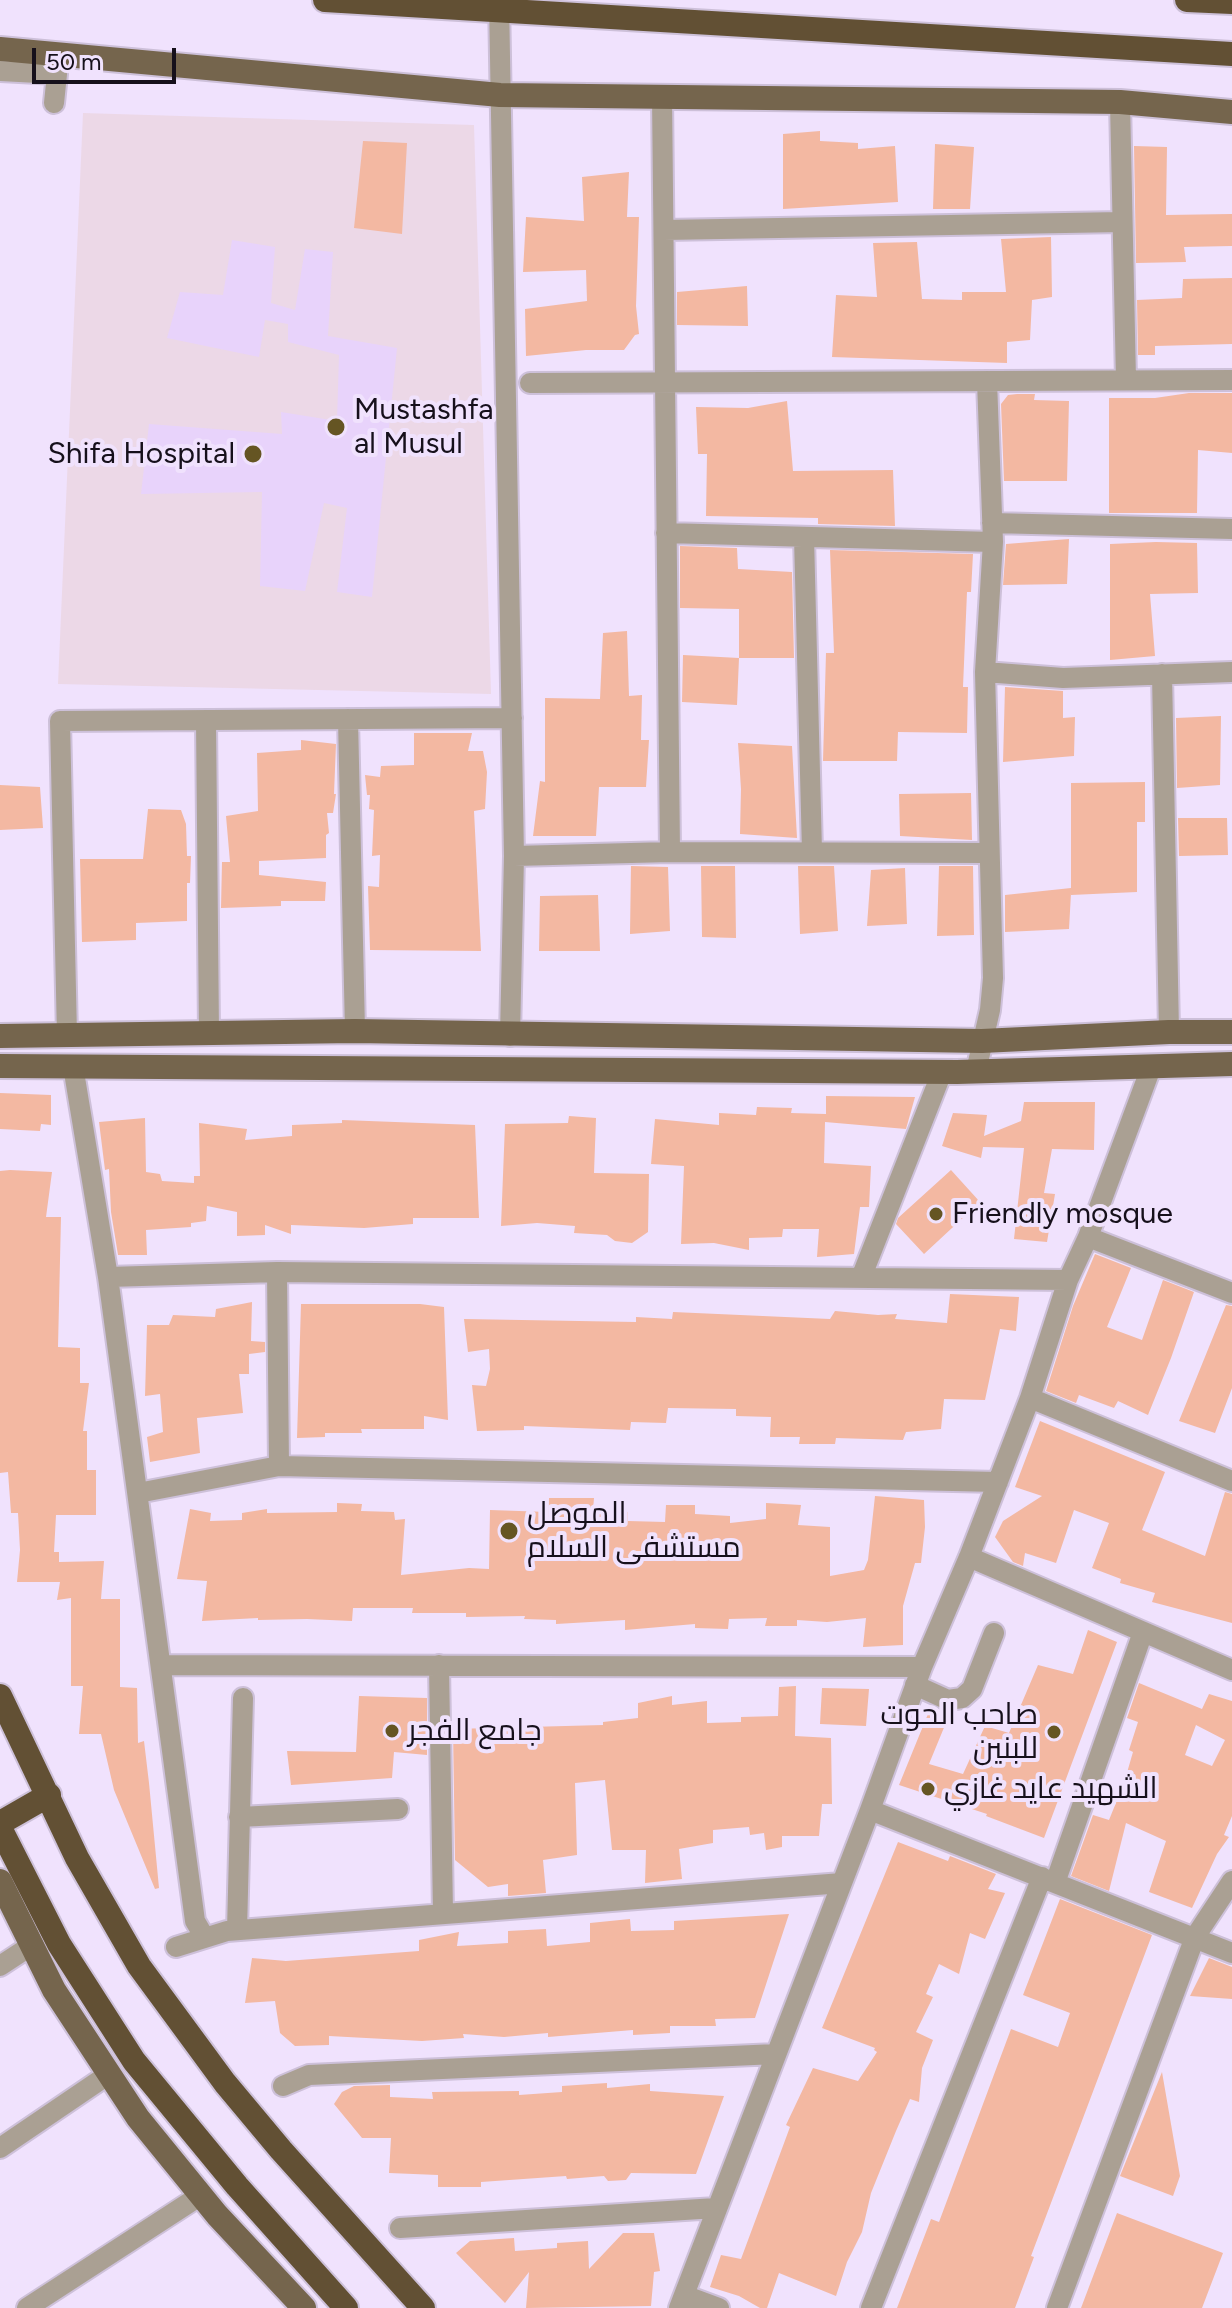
<!DOCTYPE html>
<meta charset="utf-8">
<style>
body{margin:0}
#map{position:relative;width:1232px;height:2308px;overflow:hidden;background:#f0e2fd;font-family:Figtree,sans-serif}
canvas{display:block}
.scale{position:absolute;left:32px;top:48px;width:144px;height:36px;box-sizing:border-box;border:4px solid #16101b;border-top:0;padding-left:10px;font-size:24px;line-height:28px;white-space:nowrap;color:#16101b;-webkit-text-stroke:6px #f0e2fd;paint-order:stroke}
</style>
<div id="map">
<canvas width="1232" height="2308"></canvas>
<div class="scale">50 m</div>
</div>
<script>
const g = document.querySelector('canvas').getContext('2d');
g.lineJoin = 'round';
function fill(path, color) { g.fillStyle = color; g.fill(path, 'evenodd'); }
const poly = rows => new Path2D(rows.map(r => 'M' + r).join(''));
function strokePath(path, color, width, dash) { g.strokeStyle = color; g.lineWidth = width; g.lineCap = dash ? 'butt' : 'round'; g.setLineDash(dash || []); g.stroke(path); }
function label(font, color, halo, rows, align = 'center') {
  g.font = font + ' Figtree,Cairo,sans-serif'; g.lineWidth = 8; g.setLineDash([]); g.textBaseline = 'middle'; g.strokeStyle = halo; g.fillStyle = color; for (const [text, x, y, turn = 0] of rows) {
    g.save(); g.translate(x, y); g.rotate((+turn || 0) * Math.PI / 180); g.textAlign = isNaN(turn) ? turn : align; if (halo) g.strokeText(text, 0, 0); g.fillText(text, 0, 0); g.restore();
  }
}
fill(poly([
 [83,113,474,125,491,694,58,684]
]), '#ecd8e7');
fill(poly([
 [232,240,275,247,271,303,295,310,305,249,333,252,328,336,397,348,372,597,337,592,347,508,324,503,305,591,260,586,262,492,141,494,149,424,282,434,281,412,337,421,339,355,288,342,288,324,265,320,259,357,167,338,180,292,223,295]
]), '#e8d3fb');
fill(poly([
 [820,131,820,141,858,143,858,149,895,146,898,202,783,209,783,134],
 [363,141,407,143,402,234,354,228],
 [935,144,974,147,970,209,933,209],
 [1134,146,1167,147,1166,215,1232,214,1232,246,1184,247,1186,262,1136,263],
 [629,172,627,217,639,217,636,306,639,334,635,335,624,350,586,350,526,356,525,309,587,301,586,270,523,272,526,217,584,221,582,177],
 [1051,237,1052,297,1032,300,1030,340,1007,342,1007,363,832,357,836,295,877,297,873,243,917,242,922,299,962,300,962,292,1006,292,1001,239],
 [1232,278,1232,344,1155,346,1155,355,1138,355,1137,300,1182,298,1183,279],
 [747,286,748,326,677,325,677,292],
 [1189,393,1232,393,1232,453,1198,450,1197,513,1109,513,1109,398,1155,398],
 [1017,394,1035,394,1034,400,1069,401,1067,481,1004,481,1001,404,1008,395],
 [787,401,793,471,893,470,895,526,818,524,818,518,706,516,707,454,698,454,696,407,748,408],
 [1069,539,1067,584,1003,585,1006,544],
 [1156,542,1197,543,1198,593,1150,594,1155,656,1110,660,1110,544],
 [680,546,737,548,738,569,792,572,794,658,739,658,739,609,680,608],
 [830,550,973,554,971,592,967,592,963,687,968,687,967,733,898,732,897,761,823,761,826,653,834,653],
 [627,631,629,696,642,695,641,740,649,740,646,787,599,787,596,836,533,836,540,781,545,782,545,698,600,699,603,633],
 [683,655,739,658,737,705,682,702],
 [1005,687,1063,691,1063,718,1075,717,1074,756,1003,762],
 [1221,716,1220,785,1177,788,1176,718],
 [414,733,472,733,468,751,483,751,487,772,485,809,474,811,481,951,370,950,368,886,379,887,380,855,372,856,374,810,369,809,370,795,367,795,365,775,380,777,381,766,414,765],
 [301,740,336,744,334,794,336,794,333,813,327,813,329,833,326,835,326,858,259,861,259,875,326,882,325,901,281,901,281,906,221,908,222,862,230,862,226,816,258,811,257,753,301,750],
 [738,743,792,746,797,838,740,834,741,789],
 [1145,782,1145,822,1137,822,1137,892,1071,895,1071,893,1069,929,1005,932,1005,895,1071,888,1071,783],
 [0,785,40,787,43,828,0,830],
 [971,793,972,840,900,836,899,794],
 [148,809,181,810,186,824,187,856,191,856,190,883,187,883,187,921,136,923,136,940,82,942,80,859,143,859],
 [1178,818,1227,818,1228,855,1179,856],
 [631,866,668,867,670,931,630,934],
 [701,866,735,866,736,938,702,937],
 [798,866,834,866,838,931,800,934],
 [939,866,973,866,974,935,937,936],
 [905,868,907,924,867,926,871,870],
 [598,895,600,951,539,951,540,896],
 [0,1093,51,1095,51,1125,41,1124,40,1131,0,1129],
 [826,1096,915,1097,906,1129,825,1122,824,1163,871,1166,869,1207,860,1207,854,1254,817,1257,819,1229,783,1229,782,1237,749,1238,749,1250,714,1243,681,1244,684,1166,651,1164,655,1119,719,1125,719,1113,756,1115,757,1107,792,1108,791,1113,826,1114],
 [1024,1102,1095,1102,1094,1150,1052,1149,1044,1193,1055,1194,1047,1242,1014,1239,1024,1148,983,1147,981,1158,942,1146,953,1113,987,1115,984,1136,1021,1121],
 [569,1116,596,1118,594,1173,649,1174,648,1232,632,1243,615,1241,607,1235,574,1233,575,1226,537,1223,501,1226,505,1124,568,1123],
 [145,1118,146,1172,160,1174,162,1181,194,1183,194,1176,200,1176,199,1123,247,1129,245,1140,292,1136,292,1125,342,1123,342,1120,475,1125,479,1218,413,1218,413,1224,364,1228,291,1225,291,1234,265,1225,265,1235,237,1236,237,1212,207,1206,206,1221,191,1223,191,1227,146,1230,147,1255,118,1255,111,1212,109,1169,105,1170,99,1122],
 [10,1170,52,1172,46,1217,61,1217,58,1347,80,1348,80,1383,89,1383,83,1431,87,1431,87,1470,96,1470,96,1515,56,1515,54,1552,59,1552,59,1562,104,1561,101,1599,120,1599,120,1687,137,1688,138,1743,144,1741,149,1783,159,1888,155,1889,114,1790,101,1734,79,1734,83,1686,71,1686,71,1598,57,1600,60,1582,17,1582,20,1550,18,1513,11,1513,8,1472,0,1473,0,1171],
 [951,1170,980,1202,924,1254,896,1224,898,1218],
 [1095,1254,1131,1268,1107,1327,1142,1340,1163,1280,1194,1292,1171,1358,1148,1415,1118,1401,1114,1408,1079,1395,1076,1403,1046,1391,1073,1306],
 [950,1294,1019,1297,1016,1331,1000,1329,985,1400,944,1399,941,1429,906,1432,903,1440,836,1438,835,1444,799,1444,800,1437,770,1437,771,1417,736,1416,736,1409,668,1408,666,1423,631,1422,630,1430,524,1426,524,1430,477,1431,472,1385,486,1386,490,1369,489,1349,468,1352,464,1319,636,1322,636,1317,672,1319,673,1312,830,1319,835,1311,878,1315,897,1314,895,1319,947,1323],
 [252,1302,251,1341,265,1342,265,1352,249,1354,249,1374,239,1374,243,1413,197,1418,200,1453,150,1462,147,1437,163,1432,160,1394,145,1396,147,1325,169,1325,173,1315,215,1317,216,1309],
 [301,1304,420,1304,444,1307,448,1420,424,1416,424,1429,361,1429,362,1433,325,1433,325,1437,297,1438],
 [1226,1305,1232,1306,1232,1388,1215,1433,1179,1421],
 [1040,1421,1165,1472,1142,1530,1205,1556,1225,1492,1232,1494,1232,1623,1152,1602,1155,1593,1120,1583,1121,1579,1092,1568,1109,1523,1074,1510,1056,1563,1025,1553,1023,1566,1013,1562,995,1537,1003,1521,1042,1496,1015,1487],
 [875,1496,924,1500,925,1527,921,1563,915,1563,903,1606,903,1645,863,1647,866,1618,827,1622,797,1620,797,1626,765,1626,767,1618,729,1619,728,1629,695,1628,695,1624,625,1630,625,1620,556,1624,556,1620,524,1619,525,1616,466,1617,466,1613,412,1613,413,1608,353,1608,352,1621,307,1619,258,1620,258,1618,202,1621,207,1581,177,1579,190,1509,211,1513,210,1521,242,1520,242,1513,267,1509,267,1513,337,1512,337,1503,362,1504,361,1511,394,1512,395,1520,405,1519,401,1575,469,1568,489,1569,490,1510,548,1512,549,1498,594,1498,593,1510,628,1512,628,1521,665,1522,666,1505,695,1505,695,1514,730,1516,730,1523,766,1519,766,1503,801,1505,798,1525,830,1527,830,1576,864,1570,868,1560],
 [1088,1630,1117,1642,1044,1838,986,1816,987,1814,899,1785,930,1709,950,1713,929,1764,963,1774,985,1726,1009,1733,1038,1665,1073,1674],
 [1139,1683,1202,1709,1209,1694,1232,1701,1232,1816,1224,1835,1229,1837,1217,1854,1192,1908,1149,1892,1166,1841,1126,1823,1109,1891,1071,1876,1093,1815,1109,1820,1124,1783,1133,1752,1129,1750,1138,1722,1127,1718],
 [1196,1725,1225,1740,1212,1766,1185,1755],
 [796,1686,795,1736,831,1738,832,1804,822,1804,819,1836,782,1836,782,1847,766,1850,764,1833,750,1835,749,1827,713,1830,713,1843,679,1849,682,1879,645,1883,646,1850,612,1850,605,1780,575,1783,577,1855,543,1860,546,1893,508,1896,508,1884,488,1887,455,1860,453,1729,603,1725,603,1722,638,1718,638,1703,672,1696,672,1705,707,1701,707,1723,741,1722,741,1717,778,1716,779,1687],
 [822,1688,869,1689,866,1726,820,1724],
 [359,1696,427,1698,427,1755,394,1752,392,1778,291,1785,287,1751,356,1752],
 [898,1842,948,1861,950,1856,996,1874,988,1889,1005,1893,985,1939,970,1933,959,1974,939,1964,926,1994,933,1997,916,2032,933,2040,922,2068,919,2102,910,2099,896,2131,871,2193,862,2232,847,2262,836,2296,779,2273,767,2308,760,2308,739,2296,710,2287,721,2255,741,2259,790,2127,786,2125,813,2068,858,2081,877,2052,874,2050,875,2048,822,2028],
 [1060,1899,1152,1935,1031,2256,1034,2257,1015,2308,897,2308,931,2219,939,2222,1011,2029,1058,2047,1070,2013,1023,1995],
 [789,1914,755,2018,715,2019,716,2026,670,2026,670,2033,633,2035,633,2030,548,2037,548,2033,504,2037,463,2034,464,2038,422,2041,329,2036,329,2045,295,2046,280,2033,275,2001,245,2003,252,1958,286,1961,419,1951,419,1940,459,1932,457,1946,508,1943,508,1931,546,1929,547,1946,590,1942,590,1923,630,1919,631,1931,674,1930,674,1921],
 [1209,1958,1232,1967,1232,1999,1190,1996],
 [1162,2072,1180,2176,1173,2196,1120,2176],
 [607,2083,607,2088,650,2084,650,2091,724,2096,696,2174,631,2173,626,2180,608,2181,604,2176,567,2179,566,2176,481,2182,481,2187,438,2187,438,2175,389,2173,391,2138,362,2138,334,2104,342,2092,354,2086,390,2085,390,2097,433,2099,432,2092,519,2091,519,2095,562,2092,562,2086],
 [1117,2213,1223,2253,1202,2308,1081,2308],
 [623,2233,654,2233,660,2271,654,2272,651,2306,526,2308,529,2272,505,2303,456,2253,470,2241,514,2238,515,2251,557,2248,557,2243,588,2241,589,2269]
]), '#f3b8a2');
const minor = poly([
 [499,0,514,856,510,1036],
 [0,71,57,74,54,103],
 [662,96,670,852],
 [1120,102,1126,380],
 [664,230,1122,222],
 [530,383,1232,380],
 [992,523,1232,529],
 [666,533,993,542],
 [804,537,812,852],
 [985,672,1063,678,1232,672],
 [1162,674,1169,1032],
 [348,719,355,1031],
 [206,720,209,1034],
 [514,856,670,852,988,853],
 [67,1036,60,721,512,718],
 [73,1066,108,1277,195,1921,205,1938],
 [976,1071,990,1010,993,978,985,672,993,542,987,381],
 [1088,1237,1232,1293],
 [277,1272,279,1466],
 [108,1277,277,1272,1068,1280],
 [861,1278,942,1072],
 [1030,1398,1232,1481],
 [138,1493,279,1466,998,1482],
 [969,1557,1232,1670],
 [161,1665,922,1667],
 [439,1665,443,1914],
 [915,1685,948,1700,962,1698,972,1689,994,1633],
 [870,1810,1232,1953],
 [239,1817,398,1809],
 [1055,1883,1143,1632],
 [237,1930,243,1698],
 [176,1947,227,1931,842,1883],
 [0,1966,32,1945],
 [283,2086,309,2075,776,2054],
 [0,2148,109,2074],
 [400,2228,716,2208],
 [684,2295,719,2308],
 [27,2308,201,2195],
 [679,2308,870,1810,922,1667,969,1557,1030,1398,1068,1280,1088,1237,1152,1065],
 [871,2308,1042,1877],
 [1057,2308,1195,1937,1232,1881]
]);
const major = poly([
 [0,49,500,95,1120,102,1232,112],
 [0,1036,355,1031,982,1041,1169,1032,1232,1032],
 [0,1066,957,1072,1232,1064],
 [0,1881,54,1990,138,2118,217,2215,304,2308]
]);
const highway = poly([
 [325,0,1232,54],
 [1187,0,1232,2],
 [0,1696,77,1858,139,1966,225,2083,281,2150,423,2308],
 [0,1823,49,1795],
 [0,1828,59,1944,134,2061,237,2186,346,2308]
]);
strokePath(minor, '#cdc0d9', 24);
strokePath(major, '#cdc0d9', 28);
strokePath(highway, '#cdc0d9', 28);
strokePath(minor, '#aaa093', 20);
strokePath(major, '#75654d', 24);
strokePath(highway, '#625034', 24);
for (const [x, y, r, color] of [
 [336,427,10,"#655523"],
 [253,454,10,"#655523"],
 [936,1214,8,"#655523"],
 [509,1531,10,"#655523"],
 [392,1731,8,"#655523"],
 [1054,1732,8,"#655523"],
 [928,1789,8,"#655523"]
]) { const dot = new Path2D(); dot.arc(x, y, r, 0, 2 * Math.PI); g.fillStyle = color; g.fill(dot); strokePath(dot, '#f0e2fd', 3); }
label('30px', '#16101b', '#f0e2fd', [
 ["Mustashfa",354,410],
 ["al Musul",354,444],
 ["Shifa Hospital",235,454,"right"],
 ["Friendly mosque",952,1214],
 ["الموصل",527,1514],
 ["مستشفى السلام",527,1548],
 ["صاحب الحوت",1038,1715,"right"],
 ["للبنين",1038,1749,"right"],
 ["جامع الفجر",408,1731],
 ["الشهيد عايد غازي",944,1789]
], 'left');
</script>
